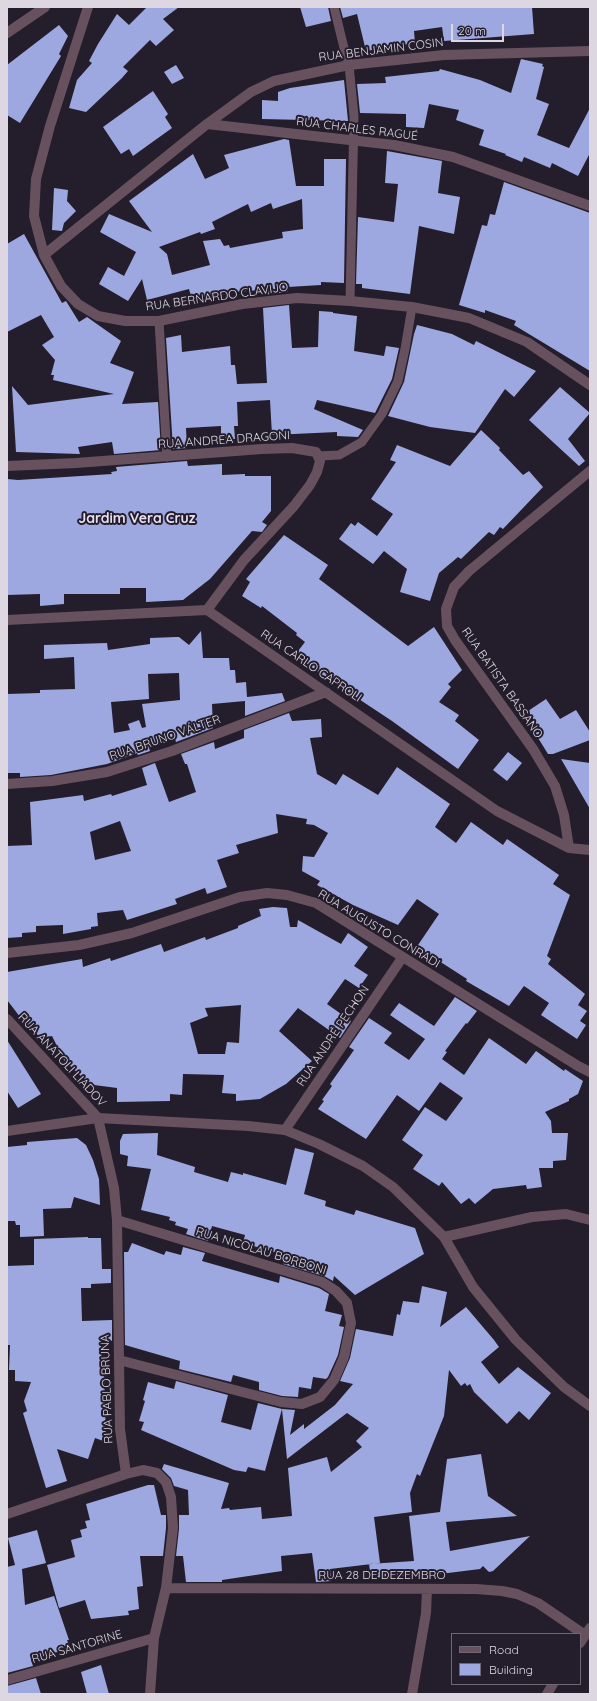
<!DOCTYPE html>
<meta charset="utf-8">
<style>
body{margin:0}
#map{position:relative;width:597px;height:1701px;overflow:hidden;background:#241d2b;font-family:Quicksand,sans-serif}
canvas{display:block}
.frame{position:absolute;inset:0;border:8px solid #dcd7e1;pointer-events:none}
.legend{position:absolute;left:451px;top:1633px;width:130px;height:52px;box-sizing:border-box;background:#241d2b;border:1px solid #6e6774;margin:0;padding:5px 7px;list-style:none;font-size:12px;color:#dcd7e1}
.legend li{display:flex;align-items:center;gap:8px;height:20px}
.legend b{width:20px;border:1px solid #6e6774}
.scale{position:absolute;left:451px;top:24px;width:53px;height:18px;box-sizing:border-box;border:2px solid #dcd7e1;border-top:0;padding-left:5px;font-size:12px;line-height:14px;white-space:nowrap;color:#dcd7e1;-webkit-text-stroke:3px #241d2b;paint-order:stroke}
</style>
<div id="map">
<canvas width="597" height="1701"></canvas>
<div class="frame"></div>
<ul class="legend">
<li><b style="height:5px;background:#67515f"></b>Road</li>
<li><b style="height:11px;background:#9da8e0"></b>Building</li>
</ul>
<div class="scale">20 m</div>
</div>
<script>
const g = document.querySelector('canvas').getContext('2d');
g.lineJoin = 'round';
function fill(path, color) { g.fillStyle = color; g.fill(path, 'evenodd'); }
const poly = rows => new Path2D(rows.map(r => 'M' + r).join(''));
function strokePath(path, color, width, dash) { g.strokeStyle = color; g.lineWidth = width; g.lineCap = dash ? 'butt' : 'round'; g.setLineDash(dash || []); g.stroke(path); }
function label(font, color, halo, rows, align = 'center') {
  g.font = font + ' Quicksand,sans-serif'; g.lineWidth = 4; g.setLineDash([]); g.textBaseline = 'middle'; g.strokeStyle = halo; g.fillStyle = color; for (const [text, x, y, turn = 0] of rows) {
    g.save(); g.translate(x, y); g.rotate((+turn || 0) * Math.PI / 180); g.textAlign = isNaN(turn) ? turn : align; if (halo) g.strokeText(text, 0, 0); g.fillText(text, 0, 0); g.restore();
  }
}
fill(poly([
 [147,7,179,7,163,19,174,30,156,46,150,40,123,67,128,71,122,78,86,112,69,108,77,80,92,63,89,61,98,44,117,14,129,25],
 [300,7,328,7,331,21,306,27],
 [340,7,532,7,534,34,444,41,442,27,414,31,415,43,366,51,357,14,343,18],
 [59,25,68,36,59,54,61,56,20,123,7,115,7,65],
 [521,59,543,64,542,66,544,67,536,99,549,104,537,135,569,148,590,108,590,153,578,176,552,163,550,168,524,157,522,162,505,155,506,154,479,145,484,130,456,120,459,110,429,104,424,128,406,127,406,114,360,113,357,84,386,83,385,77,439,71,440,69,480,80,511,93],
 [176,65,184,78,172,84,164,72],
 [344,80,348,121,262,119,262,100,278,101,278,92,290,88],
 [153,91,168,114,165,117,172,128,133,156,129,149,121,154,103,127],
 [284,139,289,140,296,186,324,186,324,159,346,159,344,283,321,282,321,285,288,287,288,292,262,295,262,290,232,292,192,300,189,289,147,300,142,279,128,301,99,284,108,267,124,276,136,252,100,232,109,214,152,232,129,201,193,154,205,179,229,168,224,155],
 [302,199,303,229,282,232,283,238,230,248,229,245,224,246,220,239,203,241,210,265,172,275,167,254,159,247,200,232,201,234,215,229,212,222,248,204,251,212,271,203,273,209],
 [387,151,442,161,438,193,460,197,454,234,419,226,410,294,362,288,362,284,356,284,358,217,394,222,398,184,385,183],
 [504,182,590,213,590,371,514,325,516,321,485,310,485,313,459,305,482,225,487,226,490,214,495,215],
 [54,188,68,190,67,201,76,211,64,223,62,231,52,230],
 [24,234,62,303,66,301,79,322,87,317,121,341,110,363,134,372,122,404,158,402,161,450,114,454,112,442,78,447,80,454,16,452,12,386,28,405,114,394,53,380,54,375,51,375,55,360,42,345,54,337,41,315,7,332,7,244],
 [289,305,292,348,318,347,319,311,333,312,333,313,357,316,354,351,384,356,386,346,399,348,392,379,375,413,317,400,314,409,363,430,358,437,337,436,337,432,272,435,270,400,237,402,238,426,234,426,235,439,221,440,221,426,186,428,187,448,173,449,166,338,181,335,182,352,230,346,231,365,235,365,237,384,267,383,263,308],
 [417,325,452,334,474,345,476,341,536,371,514,397,505,389,475,433,430,427,388,416,404,382,414,334],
 [560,387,590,413,568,439,585,461,579,466,529,420],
 [481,430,500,448,499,450,523,475,529,471,543,487,503,529,500,527,494,535,489,532,461,559,458,557,439,573,430,601,400,592,407,569,384,551,373,564,339,539,351,523,355,526,358,522,377,536,393,514,371,499,396,462,390,460,397,445,450,466],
 [187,461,188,466,222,464,222,475,245,474,245,476,271,476,271,511,262,522,267,525,262,532,252,531,210,579,183,600,146,602,146,588,120,588,120,594,64,594,64,604,40,606,40,594,7,595,7,479,18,480,112,474,111,472,117,471,116,467],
 [284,535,328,565,319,579,408,646,434,627,462,670,448,684,451,687,439,702,459,715,455,721,479,740,458,769,392,721,321,674,295,655,305,642,296,635,297,633,262,606,261,608,242,596,250,582,246,579],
 [201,631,203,658,229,658,230,670,235,670,236,683,246,682,247,697,282,693,285,701,245,716,245,701,212,704,213,728,176,742,175,739,149,748,150,751,138,755,137,753,107,764,51,775,20,777,20,773,7,773,7,694,40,693,40,690,75,689,74,657,44,659,44,645,107,643,108,650,150,644,150,638,176,637,179,637,189,645],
 [179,673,180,700,142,704,146,727,142,728,139,720,128,724,130,730,114,733,111,702,149,699,148,674],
 [546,699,560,719,576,710,590,732,590,740,553,754,548,754,535,733,541,731,528,711],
 [289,713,292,721,321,719,322,737,310,738,317,774,336,785,343,774,378,795,397,767,450,804,435,827,456,843,471,822,503,845,507,839,559,875,553,884,570,895,547,956,551,959,548,964,585,994,578,1005,587,1011,580,1021,586,1025,577,1039,541,1015,549,1003,524,986,509,1006,466,981,467,979,439,961,416,948,439,914,417,899,398,925,353,905,317,885,320,881,302,871,303,856,314,857,328,833,314,825,306,824,307,819,276,814,278,833,236,845,239,853,217,860,227,887,207,894,205,888,175,899,177,904,127,920,123,910,97,913,98,926,91,927,91,929,63,934,63,925,36,926,36,932,22,933,22,937,7,938,7,846,32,845,30,802,83,795,84,801,111,794,112,796,147,785,142,768,155,763,169,802,196,792,187,764,185,764,181,754,214,742,215,749,244,738,244,730],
 [120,821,131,851,95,860,90,832],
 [508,752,522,763,507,781,493,770],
 [561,759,590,763,590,809],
 [273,907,287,908,290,927,297,927,298,920,341,944,348,933,368,947,354,966,368,975,359,988,345,979,327,1004,351,1021,340,1038,298,1008,279,1031,312,1061,286,1084,260,1099,236,1101,236,1094,222,1093,224,1075,183,1074,182,1095,170,1094,170,1101,117,1102,117,1088,94,1085,85,1080,64,1060,52,1036,40,1038,29,1024,27,1026,7,1000,7,972,82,959,83,967,110,958,111,961,161,944,164,952,205,937,206,940,238,928,238,926,261,916,259,909],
 [241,1005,239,1043,227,1042,225,1054,198,1054,190,1023,208,1016,205,1008],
 [455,997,477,1011,467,1024,466,1023,445,1051,447,1052,442,1059,464,1075,489,1038,526,1064,536,1051,564,1071,565,1069,583,1081,578,1094,569,1099,569,1101,545,1112,551,1121,552,1133,568,1133,566,1160,553,1161,553,1168,539,1168,542,1187,527,1189,526,1185,493,1189,475,1204,469,1198,461,1204,442,1182,439,1186,413,1169,423,1155,402,1140,425,1107,446,1121,463,1098,440,1082,419,1111,397,1095,366,1139,318,1109,324,1101,322,1100,332,1086,330,1084,354,1050,349,1047,369,1018,392,1033,384,1043,409,1060,425,1039,390,1015,399,1003,434,1026],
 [7,1040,41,1094,18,1108,7,1091],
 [158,1133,157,1155,195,1167,194,1172,228,1182,231,1172,243,1175,243,1173,286,1185,295,1148,314,1153,304,1194,326,1201,325,1206,354,1215,356,1210,415,1228,424,1254,355,1295,334,1276,333,1281,324,1276,283,1264,285,1255,243,1243,245,1235,212,1226,208,1241,186,1234,188,1229,175,1225,176,1222,169,1220,170,1217,141,1210,151,1169,127,1166,128,1156,120,1154,120,1141,123,1134],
 [77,1138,86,1145,93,1160,99,1179,100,1205,74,1197,71,1208,43,1209,44,1236,20,1237,20,1225,16,1225,15,1221,7,1221,7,1147,27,1145,27,1142],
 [88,1237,88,1238,101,1238,102,1269,111,1269,111,1283,91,1284,91,1288,81,1288,82,1321,112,1320,112,1341,101,1337,102,1371,104,1371,106,1442,95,1438,88,1459,57,1449,67,1481,46,1488,23,1413,27,1411,24,1401,31,1382,15,1381,15,1370,9,1370,10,1345,7,1345,7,1266,34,1265,34,1239],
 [132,1243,164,1255,166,1251,181,1255,183,1247,205,1253,202,1261,279,1283,280,1276,319,1288,329,1294,325,1311,342,1315,339,1326,344,1327,338,1355,328,1377,326,1379,313,1377,311,1389,299,1387,298,1397,282,1396,259,1390,259,1382,233,1375,231,1382,179,1369,180,1361,125,1345,124,1252,128,1252],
 [422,1286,447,1292,440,1327,466,1307,494,1340,499,1347,481,1362,499,1384,518,1367,551,1393,529,1420,519,1411,507,1424,474,1392,470,1384,467,1386,465,1383,461,1386,449,1370,444,1416,420,1476,417,1474,410,1493,412,1512,374,1517,380,1563,330,1569,331,1581,316,1582,312,1553,281,1556,282,1571,222,1580,222,1582,186,1582,183,1556,176,1556,179,1529,179,1515,189,1515,188,1490,174,1486,171,1478,162,1469,164,1464,229,1483,221,1509,229,1508,230,1510,261,1507,262,1519,292,1516,288,1468,327,1457,331,1472,362,1447,356,1441,369,1428,347,1413,287,1459,282,1409,295,1410,290,1435,304,1424,304,1429,335,1405,353,1384,340,1381,350,1358,356,1329,393,1336,397,1314,400,1315,403,1301,419,1303],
 [176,1381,228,1395,221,1422,251,1430,258,1403,282,1409,265,1471,248,1467,246,1472,234,1470,141,1430,144,1422,139,1421,145,1401,143,1400,148,1382,174,1389],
 [481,1454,488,1496,517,1516,446,1522,450,1551,530,1536,493,1571,489,1572,483,1566,480,1569,440,1574,371,1578,369,1564,414,1561,409,1516,440,1512,447,1459],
 [148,1485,154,1485,161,1515,166,1515,166,1528,163,1556,140,1556,143,1586,137,1587,139,1609,128,1611,129,1615,91,1619,85,1600,59,1608,47,1565,75,1557,71,1540,82,1537,80,1530,87,1528,85,1521,90,1520,86,1504],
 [37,1530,46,1563,22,1569,25,1605,54,1596,69,1640,67,1640,70,1648,31,1660,33,1666,7,1673,7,1567,15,1565,8,1538],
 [101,1665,109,1694,87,1694,81,1672],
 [36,1678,41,1694,7,1694,7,1686]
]), '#9da8e0');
strokePath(poly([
 [334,7,344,48,349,65,354,116,350,301],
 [159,321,167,457],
 [318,456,339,455,362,442,382,414,398,381,405,349,412,307]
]), '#67515f', 9);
strokePath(poly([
 [88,7,50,126,36,179,34,216,44,255,61,286,78,304,98,316,125,321,159,321,242,304,297,298,350,301,412,307,469,318,527,342,590,385],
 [7,33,45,7],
 [207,124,394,145,453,157,590,206],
 [44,255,207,124,251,92,274,81,349,65,444,55,590,51],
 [7,466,76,463,262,449,292,448,316,452,320,461,317,472,310,485,294,506,244,560,207,610],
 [7,620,207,610,497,811,569,848,590,850],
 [7,784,52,781,107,772,172,751,326,692],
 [569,848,564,815,555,786,533,749,455,640,447,626,446,609,454,587,469,571,590,471],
 [7,953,79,945,132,933,240,897,267,893,287,895,316,903,578,1066,590,1072],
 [7,1019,98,1118,114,1188,117,1220,120,1429,126,1474],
 [285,1130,402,958],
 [117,1220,322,1282,336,1291,347,1303,351,1323,344,1357,334,1380,320,1397,302,1404,281,1402,119,1360],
 [444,1237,532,1217,566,1214,590,1220],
 [7,1514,126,1474,143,1470,157,1473,166,1482,171,1497,173,1528,166,1588,154,1638,150,1694],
 [166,1588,476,1589,502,1591,517,1594,538,1603,585,1635],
 [580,1643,590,1628],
 [7,1680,154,1638],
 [412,1694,426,1613,427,1589],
 [547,1694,553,1684]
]), '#67515f', 10);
strokePath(poly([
 [7,1131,98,1118,248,1126,285,1130,319,1144,363,1166,393,1187,444,1237,473,1287,516,1340,564,1387,590,1406]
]), '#67515f', 10);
label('12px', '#dcd7e1', '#241d2b', [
 ["RUA BENJAMIN COSIN",381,50,-7],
 ["RUA CHARLES RAGUÉ",357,129,7],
 ["RUA BERNARDO CLAVIJO",217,297,-8],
 ["RUA ANDREA DRAGONI",224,440,-4],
 ["RUA CARLO CAPROLI",311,666,34],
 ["RUA BATISTA BASSANO",502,683,55],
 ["RUA BRUNO VÁLTER",165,738,-19],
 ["RUA AUGUSTO CONRADI",379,929,31],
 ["RUA ANDRÉ PECHON",333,1036,-56],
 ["RUA ANATOLI LIADOV",62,1060,47],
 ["RUA NICOLAU BORBONI",261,1251,17],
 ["RUA PABLO BRUNA",107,1389,-92],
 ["RUA 28 DE DEZEMBRO",382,1575],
 ["RUA SANTORINE",77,1647,-16]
]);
label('bold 14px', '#e8dff2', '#241d2b', [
 ["Jardim Vera Cruz",137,519]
]);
</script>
